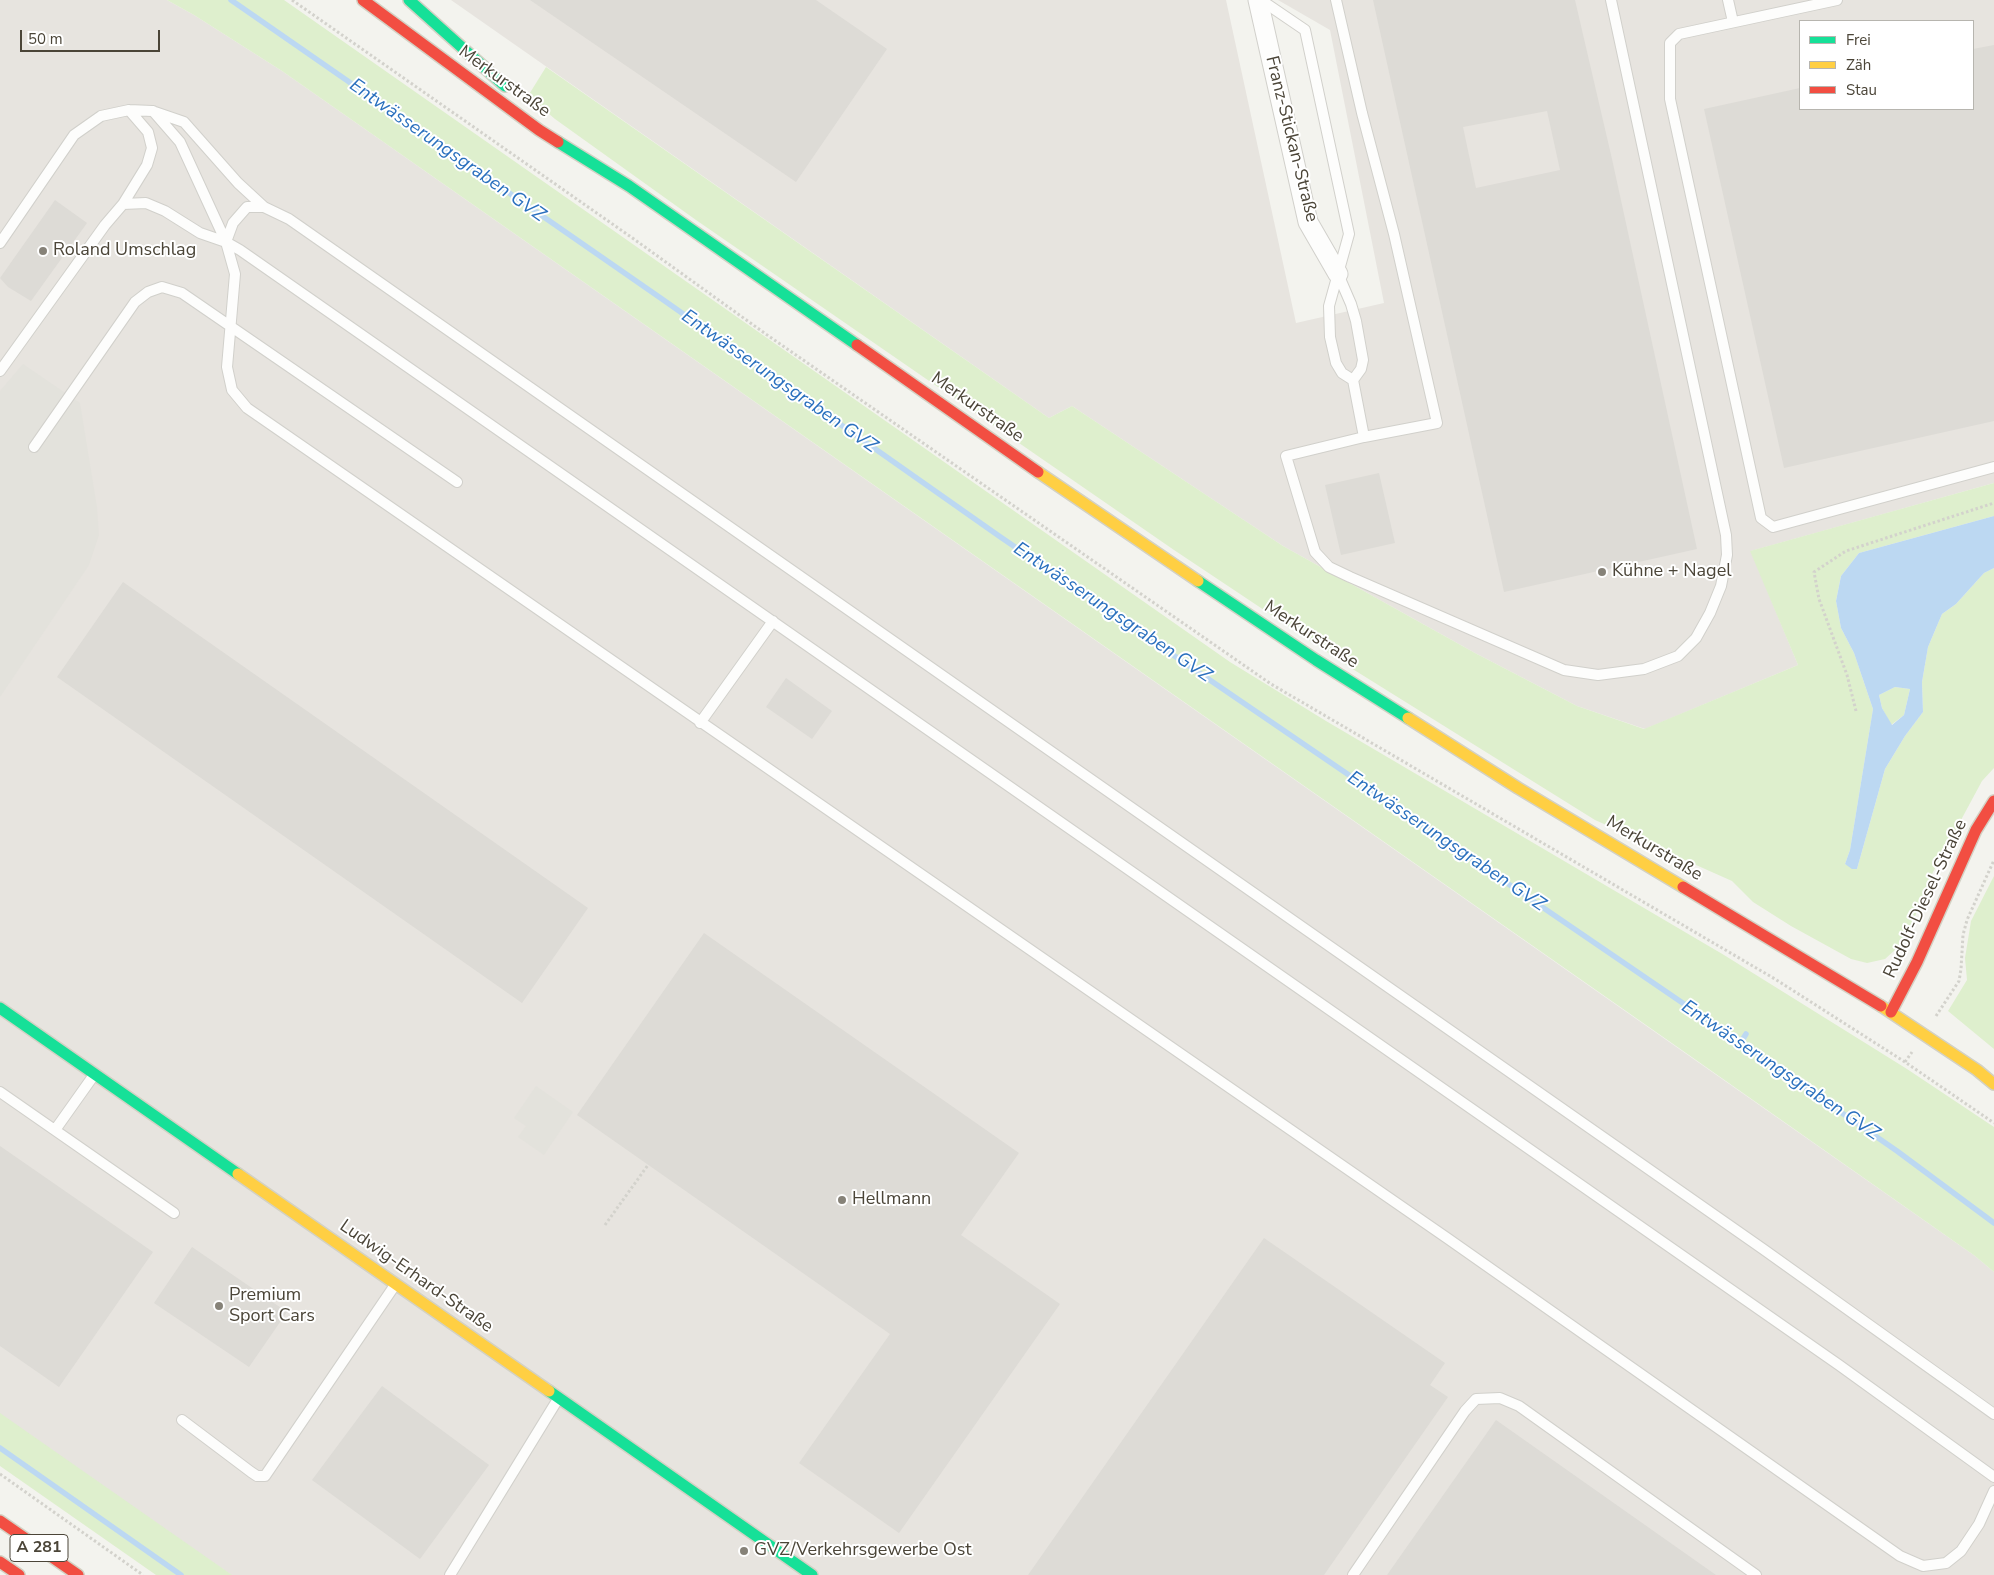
<!DOCTYPE html>
<meta charset="utf-8">
<style>
body{margin:0}
#map{position:relative;width:1994px;height:1575px;overflow:hidden;background:#f3f3ee;font-family:"Nunito Sans",sans-serif}
canvas{display:block}
.legend{position:absolute;left:1799px;top:20px;width:175px;height:90px;box-sizing:border-box;background:#fff;border:1px solid #b7b5af;margin:0;padding:6px 9px;list-style:none;font-size:15px;color:#4b4538}
.legend li{display:flex;align-items:center;gap:10px;height:25px}
.legend b{width:25px;border:1px solid #b7b5af}
.scale{position:absolute;left:20px;top:30px;width:140px;height:22px;box-sizing:border-box;border:2px solid #4b4538;border-top:0;padding-left:6px;font-size:15px;line-height:18px;white-space:nowrap;color:#4b4538;-webkit-text-stroke:4px #fff;paint-order:stroke}
</style>
<div id="map">
<canvas width="1994" height="1575"></canvas>
<ul class="legend">
<li><b style="height:6px;background:#16e098"></b>Frei</li>
<li><b style="height:6px;background:#ffcf43"></b>Zäh</li>
<li><b style="height:6px;background:#f24e42"></b>Stau</li>
</ul>
<div class="scale">50 m</div>
</div>
<script>
const g = document.querySelector('canvas').getContext('2d');
g.lineJoin = 'round';
function fill(path, color) { g.fillStyle = color; g.fill(path, 'evenodd'); }
const poly = rows => new Path2D(rows.map(r => 'M' + r).join(''));
function strokePath(path, color, width, dash) { g.strokeStyle = color; g.lineWidth = width; g.lineCap = dash ? 'butt' : 'round'; g.setLineDash(dash || []); g.stroke(path); }
function label(font, color, halo, rows, align = 'center') {
  g.font = font + ' "Nunito Sans",sans-serif'; g.lineWidth = 4; g.setLineDash([]); g.textBaseline = 'middle'; g.strokeStyle = halo; g.fillStyle = color; for (const [text, x, y, turn = 0] of rows) {
    g.save(); g.translate(x, y); g.rotate((+turn || 0) * Math.PI / 180); g.textAlign = isNaN(turn) ? turn : align; if (halo) g.strokeText(text, 0, 0); g.fillText(text, 0, 0); g.restore();
  }
}
fill(poly([
 [0,0,167,0,194,15,282,71,1975,1256,1994,1272,1994,1575,231,1575,0,1414],
 [451,0,1226,0,1296,323,1384,303,1330,30,1278,0,1994,0,1994,483,1751,551,1798,665,1645,729,1577,706,1475,653,1283,546,1072,406,1049,418],
 [1800,21,1973,21,1973,109,1800,109]
]), '#e7e4df');
fill(poly([
 [167,0,284,0,1230,662,1326,721,1724,955,1907,1069,1994,1127,1994,1272,1975,1256,1686,1053,282,71,194,15],
 [546,67,1049,418,1072,406,1283,546,1475,653,1577,706,1644,729,1798,665,1750,551,1994,483,1994,516,1859,553,1841,576,1836,601,1841,628,1854,653,1873,709,1850,850,1845,864,1857,869,1885,769,1905,736,1923,712,1922,682,1928,647,1942,614,1956,604,1984,573,1994,568,1994,768,1982,781,1933,872,1905,941,1885,959,1867,963,1851,959,1791,926,1753,902,1732,881,1595,820,1351,668,1174,550,696,220,555,119,528,96],
 [1895,687,1910,689,1904,715,1891,725,1882,708,1879,695],
 [1994,876,1994,1049,1948,1011,1967,980,1965,958,1971,921],
 [0,1413,232,1575,156,1575,0,1466]
]), '#deefcd');
fill(poly([
 [23,364,80,403,97,507,99,535,89,565,0,697,0,391],
 [536,1086,573,1112,544,1155,518,1137,526,1126,514,1118]
]), '#e3e2dc');
fill(poly([
 [1994,516,1994,568,1984,573,1956,604,1942,614,1928,647,1922,682,1923,712,1905,736,1885,769,1857,869,1852,869,1845,864,1850,850,1873,709,1854,653,1841,628,1836,601,1841,576,1859,553],
 [1895,687,1910,689,1904,715,1892,725,1882,708,1879,695]
]), '#bcd8f2');
strokePath(poly([
 [231,0,662,299,999,536,1690,1008,1897,1151,1994,1223],
 [1741,1042,1746,1034],
 [0,1448,181,1575]
]), '#bcd8f2', 5.5);
fill(poly([
 [530,0,816,0,887,49,796,182],
 [1373,0,1575,0,1612,159,1697,549,1504,592],
 [1547,111,1560,170,1476,188,1463,127],
 [1994,45,1994,421,1784,468,1704,109,1800,88,1800,109,1973,109,1973,49],
 [55,200,87,223,31,301,8,287,0,278],
 [1379,473,1395,543,1341,555,1325,485],
 [123,582,588,908,522,1003,57,677],
 [786,678,832,711,812,739,766,707],
 [704,933,1019,1153,961,1235,1060,1304,899,1533,799,1463,890,1334,577,1115],
 [0,1146,153,1252,59,1387,0,1346],
 [1264,1238,1445,1363,1430,1385,1448,1397,1324,1575,1028,1575],
 [192,1247,287,1312,249,1367,154,1303],
 [382,1386,489,1465,420,1559,312,1480],
 [1496,1420,1716,1575,1387,1575]
]), '#dddbd6');
const lane = poly([
 [1261,0,1305,30,1349,234,1329,306,1330,337,1336,363,1342,373,1353,380,1364,437],
 [1336,0,1362,113,1394,234,1437,423,1364,437,1286,456,1315,552,1329,567,1350,577,1564,670,1598,675,1644,669,1678,656,1696,638,1710,613,1721,586,1727,555,1726,535,1611,0],
 [1728,0,1733,22],
 [1837,0,1679,34,1670,43,1670,99,1761,518,1773,527,1994,467],
 [153,111,180,142,226,242,235,274,227,367,232,390,247,408,1447,1238,1900,1556,1923,1566,1946,1563,1961,1551,1979,1524,1994,1491],
 [123,204,147,165,152,148,148,132,129,110],
 [226,242,233,223,247,207,264,207],
 [0,243,74,135,101,116,129,110,152,111,184,122,238,183,264,207,289,219,1763,1249,1994,1414],
 [1338,274,1351,304,1356,321,1363,360,1361,369,1353,380],
 [0,371,105,225,123,204,146,203,165,211,200,233,226,242,240,250,1839,1365,1994,1477],
 [34,447,135,302,148,292,162,287,182,293,457,482],
 [700,723,773,621],
 [0,1092,174,1213],
 [55,1130,94,1075],
 [182,1420,251,1472,257,1476,265,1476,395,1285],
 [450,1575,558,1399],
 [1353,1575,1465,1411,1476,1399,1500,1398,1519,1406,1756,1575]
]);
const street = poly([
 [1258,0,1308,222,1338,274]
]);
const fast = poly([
 [409,0,505,86],
 [558,142,629,186,857,345],
 [1198,581,1316,660,1408,718],
 [0,1008,238,1174],
 [549,1391,812,1575]
]);
const slow = poly([
 [1038,472,1198,581],
 [1408,718,1518,788,1683,887],
 [1881,1006,1977,1070,1994,1084],
 [238,1174,549,1391]
]);
const jam = poly([
 [363,0,539,130,558,142],
 [857,345,1038,472],
 [1683,887,1881,1006],
 [1891,1012,1917,962,1976,830,1994,801],
 [0,1521,78,1575],
 [0,1562,19,1575]
]);
strokePath(lane, '#d1d0cb', 12);
strokePath(street, '#d1d0cb', 21);
strokePath(fast, '#d3d1c4', 14);
strokePath(slow, '#d3d1c4', 14);
strokePath(jam, '#d3d1c4', 14);
strokePath(poly([
 [292,0,631,237,770,337,1271,684,1775,979,1905,1062,1994,1123],
 [1856,711,1847,675,1819,599,1814,572,1846,551,1994,503],
 [1936,1016,1959,981,1961,969,1963,935,1967,920,1994,860],
 [1905,1062,1912,1052],
 [605,1225,648,1165],
 [0,1474,143,1575]
]), '#d3d2cc', 3, [2.5, 2.5]);
strokePath(lane, '#fdfdfc', 10);
strokePath(street, '#fdfdfc', 19);
strokePath(fast, '#16e098', 11);
strokePath(slow, '#ffcf43', 11);
strokePath(jam, '#f24e42', 11);
for (const [x, y, r, color] of [
 [43,251,5,"#868278"],
 [1602,572,5,"#868278"],
 [842,1200,5,"#868278"],
 [219,1306,5,"#868278"],
 [744,1551,5,"#868278"]
]) { const dot = new Path2D(); dot.arc(x, y, r, 0, 2 * Math.PI); g.fillStyle = color; g.fill(dot); strokePath(dot, '#fff', 2); }
for (const [x, y, w] of [
 [39,1548,58]
]) { const box = new Path2D(); box.roundRect(x - w / 2, y - 13.5, w, 27, 4); g.fillStyle = '#fff'; g.fill(box); strokePath(box, '#4b4538', 1); }
label('bold 16px', '#4b4538', null, [
 ["A 281",39,1548]
]);
label('18px', '#4b4538', '#fff', [
 ["Merkurstraße",504,82,36],
 ["Franz-Stickan-Straße",1291,139,76],
 ["Merkurstraße",977,408,35],
 ["Merkurstraße",1311,635,33],
 ["Merkurstraße",1654,849,31],
 ["Rudolf-Diesel-Straße",1926,899,-65],
 ["Ludwig-Erhard-Straße",416,1277,35]
]);
label('18px', '#4b4538', '#fff', [
 ["Roland Umschlag",53,251],
 ["Kühne + Nagel",1612,572],
 ["Hellmann",852,1200],
 ["Premium",229,1296],
 ["Sport Cars",229,1317],
 ["GVZ/Verkehrsgewerbe Ost",754,1551]
], 'left');
label('italic 19px', '#2a70be', '#fff', [
 ["Entwässerungsgraben GVZ",447,151,35],
 ["Entwässerungsgraben GVZ",779,382,35],
 ["Entwässerungsgraben GVZ",1112,613,34],
 ["Entwässerungsgraben GVZ",1446,842,34],
 ["Entwässerungsgraben GVZ",1780,1071,34]
]);
</script>
